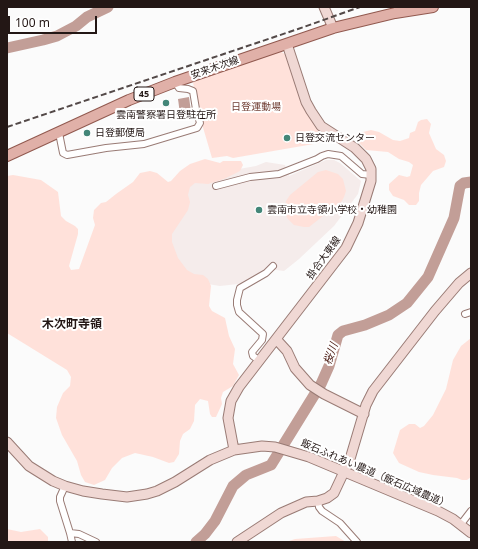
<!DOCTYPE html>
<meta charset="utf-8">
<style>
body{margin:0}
#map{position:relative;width:478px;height:549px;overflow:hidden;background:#fbfbfb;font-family:"Noto Sans",sans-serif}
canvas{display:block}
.frame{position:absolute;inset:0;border:8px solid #231715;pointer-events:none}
.scale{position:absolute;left:8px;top:16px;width:89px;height:18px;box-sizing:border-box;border:2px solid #231715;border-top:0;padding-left:5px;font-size:12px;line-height:14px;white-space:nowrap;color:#231715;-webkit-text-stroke:3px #fff;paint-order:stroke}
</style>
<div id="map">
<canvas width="478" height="549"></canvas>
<div class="frame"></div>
<div class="scale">100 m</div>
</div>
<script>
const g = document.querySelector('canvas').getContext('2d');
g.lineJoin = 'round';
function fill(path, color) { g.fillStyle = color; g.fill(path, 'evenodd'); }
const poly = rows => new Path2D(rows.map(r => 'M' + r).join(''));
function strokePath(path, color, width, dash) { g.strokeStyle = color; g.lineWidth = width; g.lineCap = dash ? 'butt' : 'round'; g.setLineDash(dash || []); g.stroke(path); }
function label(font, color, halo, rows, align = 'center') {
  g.font = font + ' "Noto Sans","Noto Sans JP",sans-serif'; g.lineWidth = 4; g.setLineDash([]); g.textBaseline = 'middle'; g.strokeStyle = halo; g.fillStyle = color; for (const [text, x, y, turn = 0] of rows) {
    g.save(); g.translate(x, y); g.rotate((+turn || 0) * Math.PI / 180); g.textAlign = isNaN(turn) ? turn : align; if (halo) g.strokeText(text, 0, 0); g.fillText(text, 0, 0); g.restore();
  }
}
fill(poly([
 [326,160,334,160,340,163,361,181,358,194,334,226,299,259,284,271,269,269,255,279,238,284,220,286,183,280,167,255,180,183,216,173,256,166,266,162,285,165,289,176]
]), '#f5eceb');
fill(poly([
 [278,50,285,54,313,122,332,139,331,141,233,158,227,156,212,158,197,107,193,82,194,80],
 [427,119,431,124,429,133,436,149,444,155,446,161,444,167,433,171,421,185,419,193,419,201,416,205,409,205,404,200,393,196,389,190,389,184,399,175,407,177,410,176,413,165,409,162,399,159,388,152,366,150,358,142,356,136,359,133,371,130,379,132,393,140,400,141,409,138,410,133,415,131,418,122,421,120],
 [205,159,220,163,223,161,241,161,243,165,240,171,224,179,208,184,195,183,190,187,188,195,190,202,188,210,172,234,172,242,178,258,187,270,194,274,203,275,208,279,211,286,209,306,212,311,225,318,229,336,235,349,233,364,239,375,233,386,223,392,221,398,222,404,216,417,212,417,210,414,208,401,200,399,195,405,194,421,190,429,183,434,180,441,179,454,174,462,169,463,153,457,135,453,122,458,112,468,105,480,94,485,85,482,81,475,77,461,62,435,56,418,57,407,63,393,70,386,71,377,67,370,7,333,7,176,13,175,41,180,58,192,61,216,66,221,75,226,78,229,78,234,69,266,71,270,79,269,95,225,93,218,94,210,101,203,106,202,116,194,133,182,140,173,150,171,157,173,168,182,171,181,180,171,190,164],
 [326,170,338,174,343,179,346,191,344,197,342,201,309,227,304,227,294,225,287,218,285,212,285,207,286,201,290,195,318,172],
 [471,338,471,477,467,480,462,480,457,478,433,475,419,472,399,463,393,453,400,430,409,424,415,424,420,428,424,426,433,415,446,389,453,360,461,346],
 [7,529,21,532,40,529,48,537,48,542,7,542],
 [336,536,346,542,286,542,295,539]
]), '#ffe1da');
fill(poly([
 [189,97,192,119,181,121,178,99]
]), '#c29e97');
strokePath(poly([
 [7,48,43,40,57,36,76,26,87,17,108,7],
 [196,542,205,534,215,521,233,486,246,475,271,465,321,384,329,366,338,335,343,331,365,325,389,315,407,303,428,277,454,218,460,186,464,183,471,182]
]), '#c29e97', 11);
const street = poly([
 [59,133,63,153,67,155,106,148,144,144,197,128,200,123,196,109,193,91,188,89,179,88,175,82],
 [216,186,250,177,279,174,317,159,322,156,328,154,341,156,362,174,371,175],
 [465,314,471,312],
 [260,361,253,356,252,352,262,340,263,334,239,312,237,305,237,300,240,288,266,273,273,266],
 [65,486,60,497,60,501,70,533,72,542],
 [318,501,319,507,322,511,340,523,357,542],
 [461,524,471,511],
 [70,533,79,534,96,542]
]);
const secondary = poly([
 [324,7,333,28],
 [276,339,287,351,295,368,310,385,324,394,364,414],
 [7,442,29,466,53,481,65,486,83,491,102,494,127,497,147,494,157,491,175,482,210,460,234,450,262,446,275,447,309,457,438,511,453,519,471,533],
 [234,450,228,418,231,401,239,387,346,248,358,223,371,181,371,169,366,159,355,148,321,126,311,111,306,102,287,44],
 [237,542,281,513,306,502,318,501,327,498,334,493,350,459,366,405,373,391,435,311,459,283,471,273]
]);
const primary = poly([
 [7,156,129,100,175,82,333,28,395,13,433,7]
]);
strokePath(street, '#997b75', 8);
strokePath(secondary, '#997b75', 11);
strokePath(primary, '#91594f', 12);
strokePath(street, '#fff', 6);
strokePath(secondary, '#f0d8d4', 9);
strokePath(primary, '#e0b0a8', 10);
strokePath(poly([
 [7,127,298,29,360,7]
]), '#534948', 2, [6, 3]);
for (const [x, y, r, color] of [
 [166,103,4,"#438678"],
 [87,133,4,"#438678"],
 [287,138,4,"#438678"],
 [259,210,4,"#438678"]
]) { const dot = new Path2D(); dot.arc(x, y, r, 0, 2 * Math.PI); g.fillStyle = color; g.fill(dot); strokePath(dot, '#fff', 1.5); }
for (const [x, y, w] of [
 [144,94,20]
]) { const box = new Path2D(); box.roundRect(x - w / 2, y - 7, w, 14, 3); g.fillStyle = '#fff'; g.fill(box); strokePath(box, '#231715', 1); }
label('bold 9px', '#231715', null, [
 ["45",144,94]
]);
label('10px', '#231715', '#fff', [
 ["安来木次線",215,68,-19],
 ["掛合大東線",324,258,-54],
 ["飯石ふれあい農道（飯石広域農道）",375,474,23]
]);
label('10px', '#6f3d33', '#fff', [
 ["日登運動場",256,107]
]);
label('10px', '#231715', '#fff', [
 ["雲南警察署日登駐在所",166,115,"center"],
 ["日登郵便局",95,133],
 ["日登交流センター",295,138],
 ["雲南市立寺領小学校・幼稚園",267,210]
], 'left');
label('italic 11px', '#4b1c14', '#fff', [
 ["桜川",331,354,-70]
]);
label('bold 12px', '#231715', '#fff', [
 ["木次町寺領",72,325]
]);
</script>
